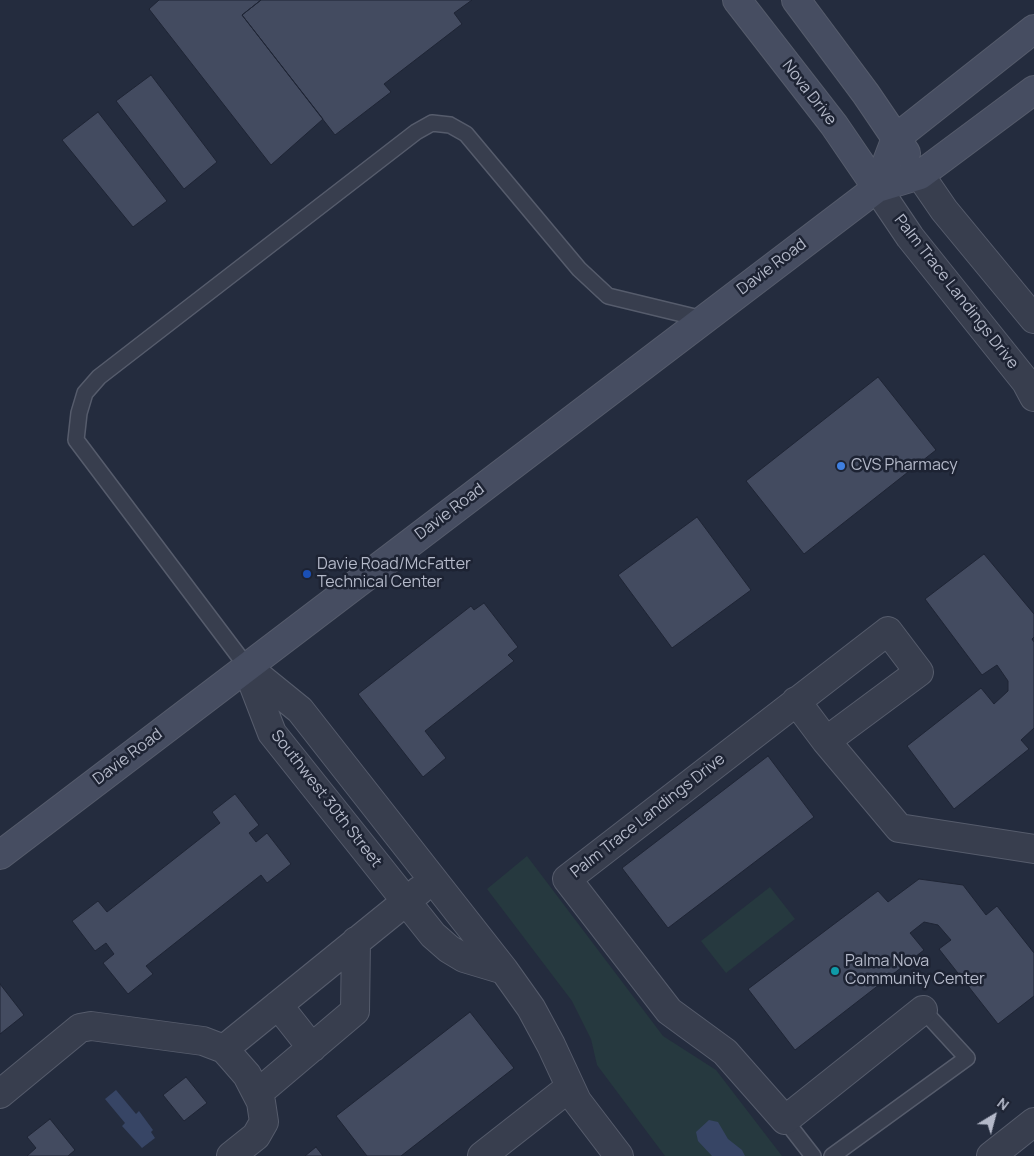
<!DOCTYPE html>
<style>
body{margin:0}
#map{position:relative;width:1034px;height:1156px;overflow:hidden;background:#242c3e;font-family:Manrope,sans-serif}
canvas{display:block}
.north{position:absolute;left:969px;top:1091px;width:50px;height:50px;-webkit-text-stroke:4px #1d2333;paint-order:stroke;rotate:37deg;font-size:14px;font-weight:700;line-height:20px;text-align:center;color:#b4b9c9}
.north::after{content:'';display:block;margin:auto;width:18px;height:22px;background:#b4b9c9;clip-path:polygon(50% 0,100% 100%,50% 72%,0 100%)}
</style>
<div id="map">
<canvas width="1034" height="1156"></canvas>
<div class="north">N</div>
</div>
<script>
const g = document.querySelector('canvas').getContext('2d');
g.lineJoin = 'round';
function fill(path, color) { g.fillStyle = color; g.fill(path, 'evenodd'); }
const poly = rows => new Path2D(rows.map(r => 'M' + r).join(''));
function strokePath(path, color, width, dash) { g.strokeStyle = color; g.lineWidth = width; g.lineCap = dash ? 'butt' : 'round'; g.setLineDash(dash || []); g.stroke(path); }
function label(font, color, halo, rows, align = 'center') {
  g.font = font + ' Manrope,sans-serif'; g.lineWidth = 5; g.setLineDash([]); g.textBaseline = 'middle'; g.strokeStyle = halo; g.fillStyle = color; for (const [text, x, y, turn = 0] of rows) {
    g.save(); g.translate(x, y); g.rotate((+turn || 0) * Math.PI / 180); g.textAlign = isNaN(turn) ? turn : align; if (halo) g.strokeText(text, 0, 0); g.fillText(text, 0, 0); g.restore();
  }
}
fill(poly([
 [527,856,663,1036,716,1070,782,1156,665,1156,597,1065,591,1039,572,1001,487,889],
 [770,887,795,919,726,973,701,941]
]), '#26393f');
fill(poly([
 [116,1090,136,1114,139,1111,153,1130,151,1132,155,1138,142,1148,122,1126,125,1123,105,1099],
 [709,1120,718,1122,728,1139,742,1150,745,1156,712,1156,698,1141,696,1132]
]), '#374565');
const building = poly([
 [159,0,261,0,242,15,323,119,271,165,149,9,159,0],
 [261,0,472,0,454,13,462,24,384,84,391,92,335,135,242,15,261,0],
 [151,75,217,162,184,189,116,101,151,75],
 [98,112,167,201,133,227,62,140,98,112],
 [878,377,936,450,804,554,746,481,878,377],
 [697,517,751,590,672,648,618,575,697,517],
 [984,554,1034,614,1034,637,1032,639,1034,642,1034,728,1021,740,1029,749,954,809,907,746,981,688,994,704,1008,691,1008,681,997,665,982,675,925,599,984,554],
 [484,603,518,647,508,655,514,661,425,731,446,758,423,777,358,694,471,606,474,610,484,603],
 [768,756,814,817,668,928,622,868,768,756],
 [235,794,259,825,249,833,256,842,267,833,291,864,267,883,261,875,146,966,153,974,128,994,103,963,114,954,106,943,95,951,72,921,98,901,107,912,220,823,212,812,235,794],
 [919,879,963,885,986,915,997,906,1034,953,1034,996,998,1024,939,949,951,940,938,925,924,922,910,933,924,950,795,1050,748,989,878,891,888,902,919,879],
 [0,984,24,1015,0,1034,0,984],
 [470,1012,514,1068,401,1156,367,1156,336,1116,470,1012],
 [186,1077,207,1103,184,1121,163,1095,186,1077],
 [50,1119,75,1150,68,1156,27,1156,36,1148,27,1137,50,1119],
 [316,1147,323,1156,305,1156,316,1147]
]);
fill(building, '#434b60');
strokePath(building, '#1f2535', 1);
const lane = poly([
 [247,667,76,440,79,413,85,393,99,377,416,132,432,123,450,125,466,134,579,269,608,296,703,319],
 [785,1120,813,1156],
 [832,1156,967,1058,923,1010]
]);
const street = poly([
 [920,175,944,210,1034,319],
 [877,188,910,237,1026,382,1034,397],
 [247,667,300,710,504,970,531,1008,551,1045,577,1101,619,1156],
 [247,668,272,733,433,935,449,949,464,958,504,970],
 [796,701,826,741,899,828,1034,849],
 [826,741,919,672,888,631,567,879,669,1011,725,1052,785,1120,923,1010],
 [278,1005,312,1048],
 [224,1049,420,890],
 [0,1094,80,1028,91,1026,203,1041,224,1049,233,1059,247,1075,261,1102,264,1122,256,1136,231,1156],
 [257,1094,355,1011,356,941],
 [482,1156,570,1087],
 [991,1156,1034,1122]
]);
const secondary = poly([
 [737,0,834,125,877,188],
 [796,0,866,94,906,153],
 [877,188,896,138,1034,29],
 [0,855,877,188,920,175,1034,90]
]);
strokePath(lane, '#565c6c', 18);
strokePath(street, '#565c6c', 30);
strokePath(secondary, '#565c6c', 30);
strokePath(lane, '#383e4e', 15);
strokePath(street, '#383e4e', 28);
strokePath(secondary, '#464d61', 28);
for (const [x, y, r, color] of [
 [841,466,5,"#3f7fe0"],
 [307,574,5,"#1a4fb4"],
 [835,971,5,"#0f9aa8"]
]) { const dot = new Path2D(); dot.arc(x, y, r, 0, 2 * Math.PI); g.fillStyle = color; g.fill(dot); strokePath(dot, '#1d2333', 2); }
label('16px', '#b4b9c9', '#1d2333', [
 ["Nova Drive",809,93,52],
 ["Davie Road",772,267,-37],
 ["Palm Trace Landings Drive",956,292,52],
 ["Davie Road",450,512,-37],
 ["Davie Road",128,757,-37],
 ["Southwest 30th Street",326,799,52],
 ["Palm Trace Landings Drive",648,816,-38]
]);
label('16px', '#b4b9c9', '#1d2333', [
 ["CVS Pharmacy",851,466],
 ["Davie Road/McFatter",317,565],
 ["Technical Center",317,583],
 ["Palma Nova",845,962],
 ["Community Center",845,980]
], 'left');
</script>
